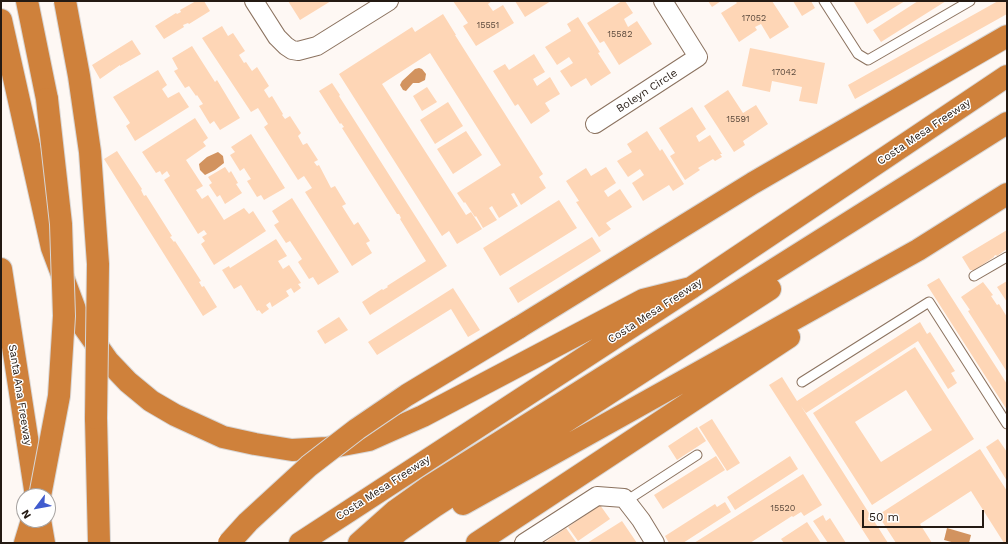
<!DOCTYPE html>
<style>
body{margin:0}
#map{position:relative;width:1008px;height:544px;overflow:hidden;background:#fef8f4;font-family:"Work Sans",sans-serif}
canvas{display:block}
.frame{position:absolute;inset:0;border:2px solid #241a13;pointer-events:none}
.north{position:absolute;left:16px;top:488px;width:40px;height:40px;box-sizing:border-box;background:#fff;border:1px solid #a7a3a1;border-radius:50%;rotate:238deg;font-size:11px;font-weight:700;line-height:16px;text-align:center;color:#241a13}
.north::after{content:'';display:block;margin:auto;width:14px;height:18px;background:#405bce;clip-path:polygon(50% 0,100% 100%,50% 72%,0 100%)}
.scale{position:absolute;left:862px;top:510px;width:122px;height:18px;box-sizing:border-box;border:2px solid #241a13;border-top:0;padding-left:5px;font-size:12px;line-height:14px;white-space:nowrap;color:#241a13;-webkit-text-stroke:3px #fff;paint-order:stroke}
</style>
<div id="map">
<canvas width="1008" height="544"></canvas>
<div class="frame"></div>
<div class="north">N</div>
<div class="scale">50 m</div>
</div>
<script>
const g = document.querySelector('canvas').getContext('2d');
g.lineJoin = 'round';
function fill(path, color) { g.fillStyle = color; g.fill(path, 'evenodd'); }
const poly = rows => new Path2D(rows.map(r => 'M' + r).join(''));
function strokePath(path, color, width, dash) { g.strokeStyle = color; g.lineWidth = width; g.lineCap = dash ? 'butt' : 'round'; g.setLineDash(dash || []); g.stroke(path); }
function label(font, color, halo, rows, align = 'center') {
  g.font = font + ' "Work Sans",sans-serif'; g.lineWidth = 3; g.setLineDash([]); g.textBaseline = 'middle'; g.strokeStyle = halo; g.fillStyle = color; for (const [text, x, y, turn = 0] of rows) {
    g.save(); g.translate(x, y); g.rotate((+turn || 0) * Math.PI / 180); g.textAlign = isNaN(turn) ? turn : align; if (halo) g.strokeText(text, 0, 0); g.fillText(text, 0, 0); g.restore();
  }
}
fill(poly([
 [419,68,422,69,426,74,425,80,419,83,413,83,406,91,403,90,400,85,402,81,415,69],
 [218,152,223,156,224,163,215,170,205,175,200,170,199,164,207,157],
 [947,528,971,535,969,543,955,543,944,540]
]), '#d2935f');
fill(poly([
 [196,1,204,1,210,11,189,24,188,23,183,25,184,27,164,39,155,26,176,13,177,14,181,12,180,10],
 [288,1,331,1,300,20],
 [453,1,492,1,488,4,493,11,503,5,514,23,476,46,463,26,468,23],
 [515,1,551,1,525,17],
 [622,1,625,1,633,13,624,19,628,27,637,21,652,44,619,65,604,41,600,43,587,23],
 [708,1,721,1,712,7],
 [735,1,772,1,789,27,770,39,761,24,755,27,757,30,739,42,721,13,737,3],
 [793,1,811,1,815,8,802,16],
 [856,1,905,1,867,24,854,2],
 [918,1,946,1,881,42,873,30],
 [998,1,1007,1,1007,14,855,99,848,85],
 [443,14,456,35,455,35,543,174,539,177,546,188,521,205,514,193,511,194,518,206,499,218,492,206,489,208,497,220,483,228,476,216,475,217,465,202,464,203,457,193,501,165,430,53,382,84,466,215,471,212,482,229,457,244,449,231,442,236,339,74,412,27,415,32],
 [578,17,600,52,598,53,611,73,591,86,586,78,571,87,560,71,573,63,569,57,557,65,545,47,571,31,567,24],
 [222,26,228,36,233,33,245,51,239,55,244,63,246,62,252,71,257,67,269,86,264,90,269,98,272,96,283,114,282,115,285,119,290,116,301,133,298,136,303,145,307,143,318,160,314,162,317,166,319,165,331,188,335,186,346,204,342,206,354,225,358,222,370,241,366,243,372,253,352,266,305,192,312,188,304,176,298,180,264,127,268,124,258,108,251,112,202,38],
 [132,40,141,54,120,66,120,65,100,79,92,65],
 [192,46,215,82,217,80,240,118,220,130,214,121,210,124,199,106,203,104,197,95,196,96,189,86,185,88,174,71,178,69,172,58],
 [750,48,825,63,817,104,799,101,802,87,772,81,770,92,742,86],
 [534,54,545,72,533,79,537,86,550,77,560,94,545,103,550,111,531,124,518,104,515,106,493,71,505,64,509,70],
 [158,70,167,85,162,89,168,98,179,92,189,107,135,141,126,126,130,123,113,97],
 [332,83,340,95,339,96,447,266,370,315,362,302,382,289,383,290,388,287,387,286,426,261,400,219,401,218,399,214,397,214,342,128,344,127,341,123,340,124,319,91],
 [427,87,437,102,422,111,413,96],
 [728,90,743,113,756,105,768,124,743,141,745,145,734,152,704,106],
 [448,102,463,126,435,144,420,120],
 [692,107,706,129,696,136,699,142,710,135,722,154,720,154,722,157,715,161,713,159,698,168,700,170,685,180,670,156,675,153,659,128],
 [195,118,208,138,203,142,206,146,186,160,203,186,196,190,202,199,208,195,224,220,244,208,249,214,253,211,266,231,214,265,201,244,205,241,202,237,207,234,204,230,198,234,164,180,170,176,167,171,162,175,160,171,156,173,142,152],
 [466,131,482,155,453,174,437,149],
 [647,131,660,151,662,149,684,184,673,191,669,185,643,201,632,183,644,175,640,169,628,177,617,161,632,152,627,144],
 [251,134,285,188,264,200,261,195,257,197,247,181,251,179,244,168,240,171,230,155,235,152,231,147],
 [117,151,142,189,141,190,144,196,146,195,172,236,170,237,174,242,175,241,201,281,199,282,202,287,204,286,217,307,203,316,104,159],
 [225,167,229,173,231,171,238,183,236,184,242,193,225,204,220,195,217,197,209,185,212,183,208,177],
 [606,167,616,183,604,191,608,197,620,189,632,207,606,223,611,229,599,237,576,202,579,201,566,181,586,168,591,176],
 [292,198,339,272,318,285,313,277,309,279,298,262,302,259,290,241,286,243,274,225,279,222,272,211],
 [559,200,577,228,500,276,483,248],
 [1007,230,1007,249,997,256,996,255,994,256,994,257,973,271,972,270,970,270,962,257],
 [592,237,601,251,518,303,509,288],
 [276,239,287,256,278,261,283,269,289,265,301,283,298,284,301,288,294,293,291,288,286,291,289,296,272,307,270,302,266,305,269,309,262,314,259,310,257,311,241,285,234,289,222,270,229,266,230,268],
 [939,278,1007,384,1007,410,927,285],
 [1007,281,1007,302,997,287],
 [983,282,993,295,991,296,997,305,999,304,1007,317,1007,372,968,311,970,310,961,297],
 [453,288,480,330,468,337,451,309,377,355,368,342],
 [339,317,348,330,325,344,317,331],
 [920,322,927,334,930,332,955,371,951,373,957,383,948,389,918,341,806,413,801,406,888,543,871,543,769,385,782,377,797,401],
 [915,347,974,439,872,505,813,413],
 [906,390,932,430,881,462,855,422],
 [712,419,740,463,727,471,699,427],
 [697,427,706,441,677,460,668,446],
 [998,439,1007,452,1007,481,986,447],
 [980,449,1007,491,1007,543,1004,543,971,491,920,524,932,543,896,543,878,515],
 [716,456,725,470,663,509,654,495],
 [790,456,798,469,735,510,727,497],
 [803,474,822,505,804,516,801,512,793,517,792,516,750,543,694,543],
 [725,502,731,512,683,543,669,543,665,536,715,504,717,507],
 [600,505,610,519,578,541,568,527],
 [823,515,826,521,830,518,846,543,828,543,813,521],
 [622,521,637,543,587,543],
 [807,522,821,543,784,543,781,539],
 [566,528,576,542,544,543]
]), '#fed6b6');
const lane = poly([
 [824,1,858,54,868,60,970,1],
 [974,276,1007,257],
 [802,382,929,302,1007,424],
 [626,501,697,455]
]);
const street = poly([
 [254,1,277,37,286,46,292,50,298,51,317,46,389,1],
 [595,124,698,57,663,1],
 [524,543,597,496,624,498,641,520,655,543]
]);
const highway = poly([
 [27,1,47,99],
 [1,20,52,248,79,320,108,361,128,382,151,401,175,415,223,437,255,444,292,450,327,448,369,440,423,416,643,300,691,288],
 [1,269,36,496],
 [518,328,753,183,1007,36],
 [96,418,99,543],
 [463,504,918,250,1007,194],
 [40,520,44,543],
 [25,543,32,520],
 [300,543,691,288,1007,76],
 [359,543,395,511,430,486,1007,123],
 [386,543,399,531,435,506,770,289],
 [477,543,789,337]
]);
strokePath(lane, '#8b725f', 11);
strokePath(street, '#8b725f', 20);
strokePath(highway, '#d8d6d5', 24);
strokePath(lane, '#fff', 9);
strokePath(street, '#fff', 18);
strokePath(highway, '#cf813b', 22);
const highwayBridge = poly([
 [65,1,79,76,90,152,98,264,96,418],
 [40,496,59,396,64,316,61,224,47,99],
 [229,543,248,522,309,466,357,429,407,395,518,328]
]);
strokePath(highwayBridge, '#d8d6d5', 24, []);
strokePath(highwayBridge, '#cf813b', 22);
label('9px', '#5a493c', null, [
 ["17052",754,18],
 ["15551",488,25],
 ["15582",620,34],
 ["17042",784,72],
 ["15591",738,119],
 ["15520",783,508]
]);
label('11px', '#241a13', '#fff', [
 ["Boleyn Circle",647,91,-33],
 ["Costa Mesa Freeway",924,132,-34],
 ["Costa Mesa Freeway",655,311,-33],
 ["Santa Ana Freeway",20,395,81],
 ["Costa Mesa Freeway",383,488,-33]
]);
</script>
